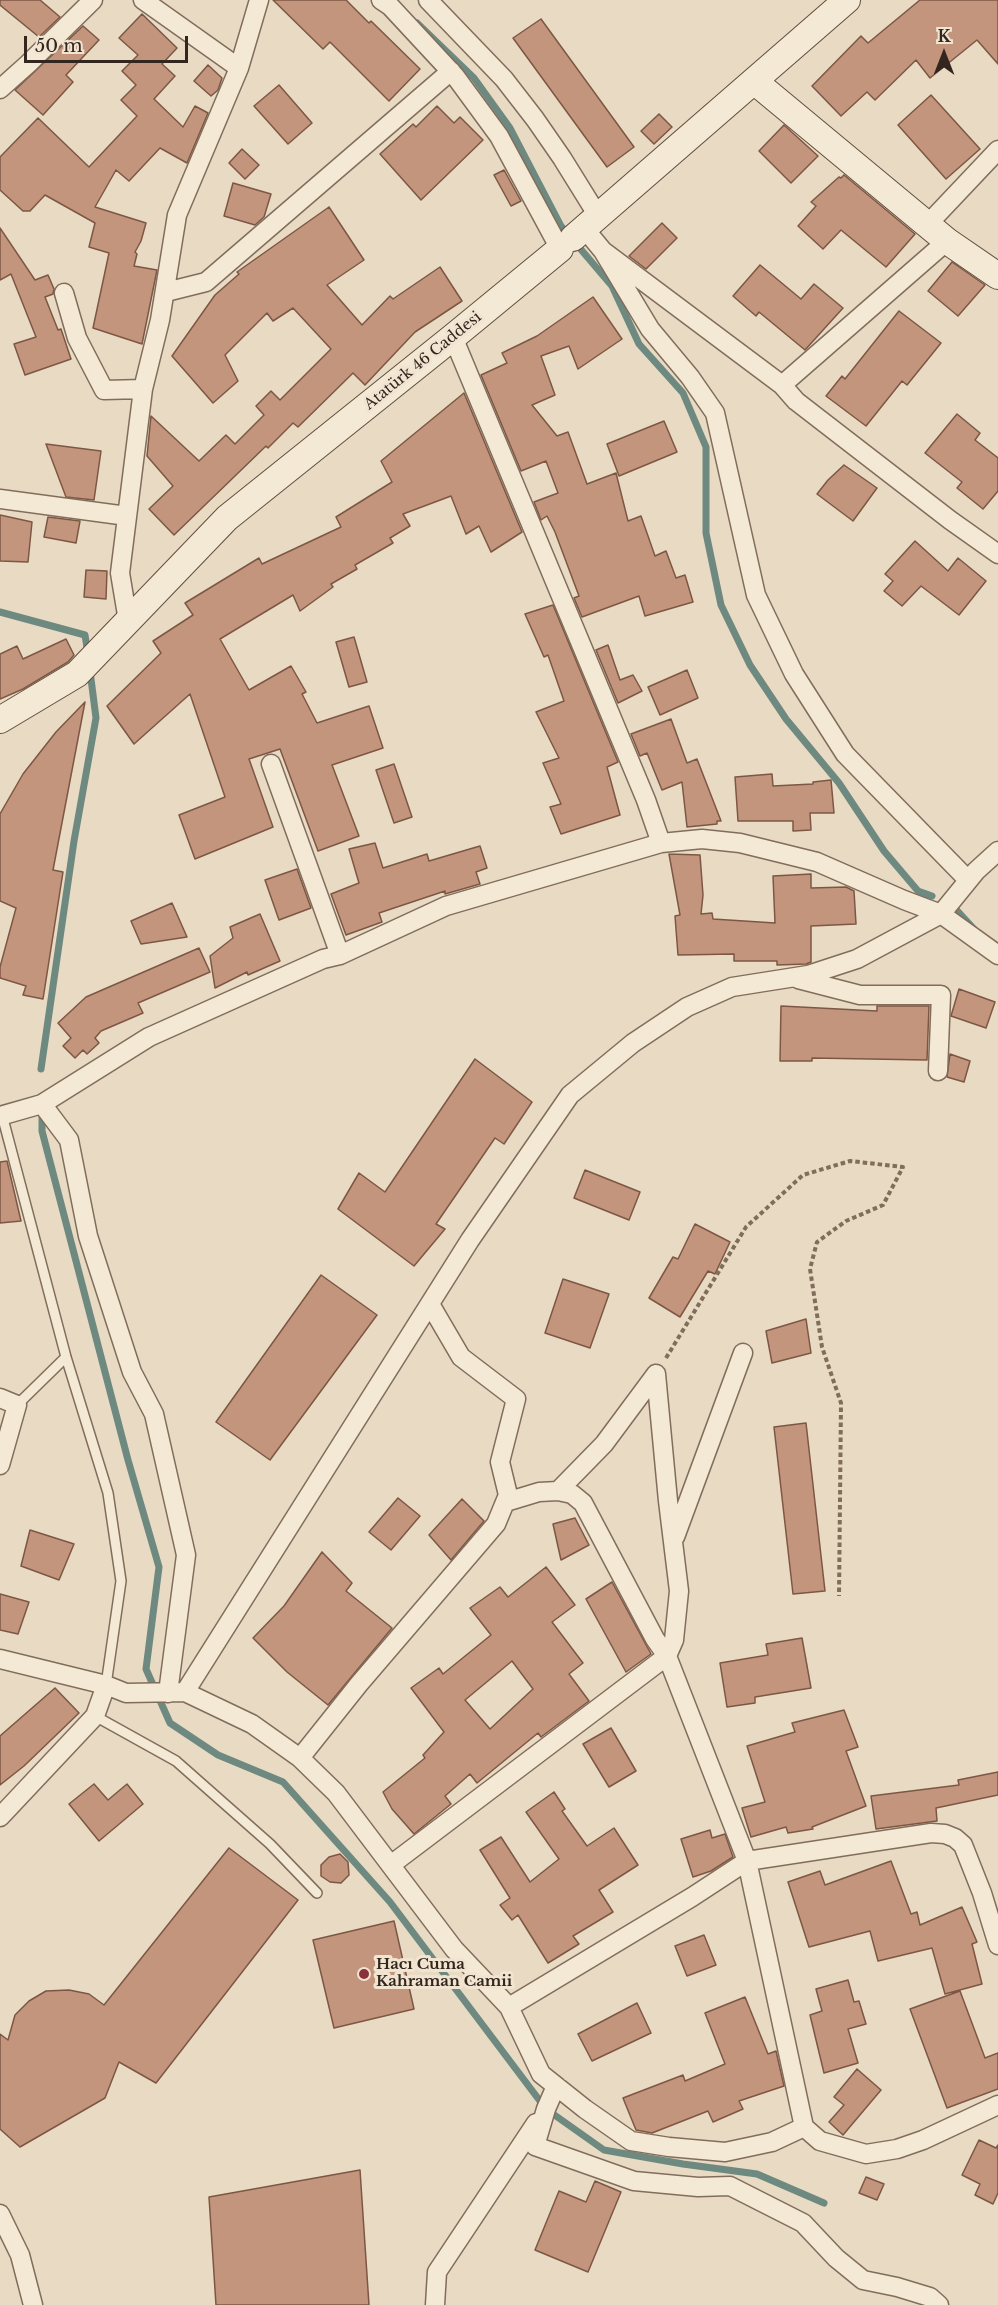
<!DOCTYPE html>
<meta charset="utf-8">
<style>
body{margin:0}
#map{position:relative;width:998px;height:2305px;overflow:hidden;background:#e8dac3;font-family:"Libre Baskerville",serif}
canvas{display:block}
.north{position:absolute;left:914px;top:24px;width:60px;height:60px;-webkit-text-stroke:4px #f1e5d2;paint-order:stroke;rotate:0deg;font-size:16px;font-weight:700;line-height:24px;text-align:center;color:#32261e}
.north::after{content:'';display:block;margin:auto;width:21px;height:27px;background:#32261e;clip-path:polygon(50% 0,100% 100%,50% 72%,0 100%)}
.scale{position:absolute;left:24px;top:36px;width:164px;height:27px;box-sizing:border-box;border:3px solid #32261e;border-top:0;padding-left:8px;font-size:18px;line-height:21px;white-space:nowrap;color:#32261e;-webkit-text-stroke:4px #f1e5d2;paint-order:stroke}
</style>
<div id="map">
<canvas width="998" height="2305"></canvas>
<div class="north">K</div>
<div class="scale">50 m</div>
</div>
<script>
const g = document.querySelector('canvas').getContext('2d');
g.lineJoin = 'round';
const poly = rows => new Path2D(rows.map(r => 'M' + r).join(''));
function strokePath(path, color, width, dash) { g.strokeStyle = color; g.lineWidth = width; g.lineCap = dash ? 'butt' : 'round'; g.setLineDash(dash || []); g.stroke(path); }
function fill(path, color) { g.fillStyle = color; g.fill(path, 'evenodd'); }
function label(font, color, halo, rows, align = 'center') {
  g.font = font + ' "Libre Baskerville",serif'; g.lineWidth = 6; g.setLineDash([]); g.textBaseline = 'middle'; g.strokeStyle = halo; g.fillStyle = color; for (const [text, x, y, turn = 0] of rows) {
    g.save(); g.translate(x, y); g.rotate((+turn || 0) * Math.PI / 180); g.textAlign = isNaN(turn) ? turn : align; if (halo) g.strokeText(text, 0, 0); g.fillText(text, 0, 0); g.restore();
  }
}
strokePath(poly([
 [417,23,474,78,510,128,561,226,612,286,639,344,683,393,706,447,706,533,721,605,750,665,786,719,839,783,884,851,918,891,932,896],
 [0,612,85,635,88,654],
 [952,905,974,929],
 [41,1069,74,841,96,718,90,671],
 [42,1112,42,1131,128,1460,159,1567,146,1669,170,1723,218,1755,283,1782,390,1902,546,2109,604,2150,683,2164,757,2174,824,2203]
]), '#6d8980', 7);
const building = poly([
 [0,0,40,0,60,17,39,37,0,5,0,0],
 [273,0,346,0,369,23,371,21,420,69,389,101,330,42,323,49,273,0],
 [920,0,998,0,998,64,977,40,930,78,916,60,875,100,867,92,841,116,812,86,861,36,868,43,920,0],
 [142,14,177,48,162,64,175,76,154,99,183,127,195,106,208,113,187,163,160,148,129,181,116,170,95,207,146,223,141,241,135,252,137,254,134,266,157,270,142,344,93,328,109,253,89,247,95,223,45,195,30,211,23,211,0,190,0,157,38,118,89,167,137,116,121,100,136,85,122,71,138,55,119,38,142,14],
 [541,19,634,147,607,167,513,38,541,19],
 [83,26,99,40,66,75,73,82,43,115,15,90,83,26],
 [208,65,222,78,218,90,211,96,194,81,208,65],
 [279,85,312,123,288,144,254,106,279,85],
 [931,95,980,149,946,179,898,125,931,95],
 [437,106,454,123,460,117,483,140,421,200,380,154,413,124,416,127,437,106],
 [659,114,672,127,654,144,641,131,659,114],
 [784,125,818,156,791,183,759,151,784,125],
 [242,149,259,165,245,179,229,163,242,149],
 [504,170,521,201,511,206,494,175,504,170],
 [844,175,915,234,886,267,841,230,823,249,798,226,816,206,811,202,839,177,841,178,844,175],
 [233,183,271,194,264,217,255,225,224,216,233,183],
 [329,207,364,260,327,285,362,325,390,296,393,299,440,267,462,301,415,332,365,385,353,373,298,427,293,423,268,448,266,446,174,535,149,509,173,486,147,456,151,416,199,461,226,435,235,444,264,415,256,406,271,391,280,400,331,349,293,308,273,321,267,313,225,355,238,381,213,403,172,356,215,295,239,274,237,272,329,207],
 [662,223,677,238,646,269,629,256,662,223],
 [0,228,35,280,48,275,54,289,53,294,45,297,58,330,61,329,71,359,25,375,14,344,36,337,11,274,0,280,0,228],
 [952,262,985,285,958,316,928,291,952,262],
 [760,265,801,299,814,284,843,308,805,350,759,312,756,316,733,296,760,265],
 [593,297,622,339,578,369,569,346,541,356,555,395,532,405,557,436,568,432,587,484,616,473,628,521,641,516,655,556,666,551,676,578,685,575,693,602,645,616,639,596,582,617,574,598,579,596,555,532,547,516,541,520,534,502,558,493,546,461,521,471,481,375,507,363,502,353,537,336,593,297],
 [899,311,941,343,907,385,902,381,866,426,826,396,842,376,845,379,899,311],
 [464,393,522,532,491,552,479,526,466,534,451,496,403,514,410,526,390,538,393,543,355,565,357,569,331,584,333,587,300,611,293,595,220,639,249,690,291,666,306,692,302,694,317,723,369,706,383,748,332,765,359,836,318,851,280,749,249,759,273,827,195,859,179,815,225,797,190,694,134,744,107,706,161,653,153,641,193,615,185,603,259,558,262,564,341,527,336,517,392,482,381,461,464,393],
 [957,414,980,433,975,440,998,458,998,491,983,509,957,488,962,482,925,453,957,414],
 [664,421,677,452,619,476,607,444,664,421],
 [46,444,101,451,94,500,66,497,46,444],
 [844,465,877,488,853,521,817,494,828,480,844,465],
 [0,515,32,522,28,562,0,561,0,515],
 [48,517,80,521,76,543,44,537,48,517],
 [915,541,948,571,958,558,986,581,959,615,921,586,902,606,884,591,893,581,885,574,915,541],
 [86,570,107,571,106,599,84,597,86,570],
 [553,605,618,762,607,767,620,815,561,834,550,807,561,804,543,763,559,758,536,712,564,701,548,655,544,657,525,614,553,605],
 [354,637,367,682,349,687,336,642,354,637],
 [66,639,74,655,68,662,23,689,0,699,0,654,17,646,23,659,66,639],
 [608,645,620,680,633,675,642,691,618,703,596,650,608,645],
 [687,670,698,698,660,715,648,687,687,670],
 [85,702,53,870,63,872,43,999,23,995,26,986,0,978,0,967,16,908,0,901,0,814,23,774,56,732,85,702],
 [671,719,687,763,697,759,721,821,717,821,717,824,687,827,682,782,662,790,647,753,640,756,631,734,671,719],
 [394,764,412,817,394,823,376,770,394,764],
 [772,774,773,786,813,784,813,782,831,780,834,813,810,813,811,830,793,831,793,821,738,821,735,777,772,774],
 [375,843,383,868,427,854,429,861,480,846,487,868,476,872,480,884,445,894,445,891,379,913,382,922,346,935,331,894,359,883,349,849,375,843],
 [669,854,700,855,703,895,701,914,712,913,713,919,775,923,773,876,811,874,811,888,846,887,854,891,856,924,811,926,811,962,806,964,777,965,777,961,734,961,734,954,678,955,675,916,680,915,669,854],
 [297,869,311,908,279,920,265,880,297,869],
 [172,903,187,937,141,944,131,921,172,903],
 [260,914,280,961,248,975,247,972,215,988,210,956,233,938,230,927,260,914],
 [199,948,210,972,138,1003,143,1013,101,1031,95,1038,99,1043,87,1054,83,1050,75,1058,63,1046,71,1038,58,1023,86,997,199,948],
 [959,989,995,1002,986,1028,951,1016,959,989],
 [781,1006,877,1011,877,1006,929,1006,927,1060,812,1058,812,1061,780,1061,781,1006],
 [950,1054,970,1061,964,1082,947,1077,950,1054],
 [475,1059,532,1102,504,1144,495,1138,436,1224,445,1229,414,1266,338,1209,359,1173,385,1192,475,1059],
 [7,1161,21,1221,0,1223,0,1162,7,1161],
 [585,1170,640,1192,629,1220,574,1198,585,1170],
 [695,1224,730,1242,715,1274,708,1271,680,1317,649,1298,673,1257,678,1259,695,1224],
 [321,1275,377,1315,270,1460,216,1422,321,1275],
 [563,1279,609,1294,590,1348,545,1333,563,1279],
 [806,1319,811,1353,772,1363,766,1331,806,1319],
 [806,1423,825,1591,793,1594,774,1427,806,1423],
 [398,1498,420,1516,391,1550,369,1532,398,1498],
 [462,1499,484,1521,451,1560,429,1535,462,1499],
 [575,1518,589,1545,561,1560,553,1524,575,1518],
 [30,1530,74,1544,59,1580,21,1566,30,1530],
 [322,1552,352,1583,346,1591,392,1628,328,1705,287,1672,253,1638,284,1606,322,1552],
 [546,1567,575,1605,552,1622,583,1663,569,1674,589,1701,541,1737,538,1733,477,1783,470,1774,445,1796,451,1804,414,1834,392,1809,383,1792,425,1758,423,1755,444,1732,411,1688,439,1668,443,1674,491,1635,470,1608,500,1587,508,1597,546,1567],
 [512,1661,533,1689,490,1729,465,1700,512,1661],
 [612,1582,651,1654,626,1672,586,1599,612,1582],
 [0,1594,29,1602,18,1634,0,1630,0,1594],
 [802,1638,811,1688,755,1697,755,1703,727,1707,720,1663,768,1655,766,1644,802,1638],
 [55,1688,79,1713,24,1766,0,1785,0,1736,55,1688],
 [844,1710,858,1747,846,1751,866,1806,812,1827,813,1829,788,1833,786,1827,751,1837,742,1808,765,1802,747,1746,795,1732,792,1723,844,1710],
 [611,1728,636,1771,609,1787,583,1744,611,1728],
 [998,1772,998,1795,936,1808,937,1821,876,1829,871,1796,959,1785,958,1780,998,1772],
 [94,1784,108,1800,127,1784,143,1804,99,1841,69,1804,94,1784],
 [554,1792,565,1809,562,1811,587,1846,614,1828,638,1865,599,1890,613,1912,573,1936,579,1944,548,1963,518,1915,512,1920,500,1905,510,1898,480,1850,501,1837,530,1882,559,1859,526,1812,554,1792],
 [710,1830,712,1838,725,1834,733,1857,711,1871,693,1877,681,1839,710,1830],
 [229,1848,298,1900,156,2083,119,2062,105,2098,20,2147,0,2129,0,2034,8,2040,15,2015,29,2001,46,1991,69,1990,89,1994,104,2005,229,1848],
 [340,1854,348,1862,349,1875,341,1883,330,1882,321,1876,321,1865,329,1857,340,1854],
 [891,1861,911,1914,917,1912,920,1925,962,1907,977,1942,972,1944,982,1984,945,1994,932,1948,878,1961,870,1931,809,1947,788,1882,820,1871,825,1885,891,1861],
 [394,1921,414,2009,334,2028,313,1940,394,1921],
 [704,1935,716,1965,687,1976,675,1946,704,1935],
 [848,1980,854,2002,859,2001,866,2024,848,2029,858,2063,824,2073,810,2015,822,2011,816,1989,848,1980],
 [960,1991,985,2058,998,2053,998,2089,947,2108,910,2009,960,1991],
 [745,1997,768,2054,776,2051,784,2086,739,2101,743,2109,713,2122,708,2111,652,2133,636,2130,623,2098,683,2075,685,2081,725,2064,705,2013,745,1997],
 [637,2003,651,2033,592,2061,578,2034,637,2003],
 [857,2069,881,2090,843,2135,829,2122,844,2105,834,2097,857,2069],
 [979,2140,996,2148,998,2145,998,2193,993,2204,975,2195,980,2184,962,2175,979,2140],
 [360,2170,369,2305,216,2305,209,2197,360,2170],
 [866,2177,884,2184,877,2200,859,2193,866,2177],
 [595,2181,621,2192,588,2272,535,2250,559,2191,586,2202,595,2181]
]);
fill(building, '#c3957d');
strokePath(building, '#7d5744', 1.5);
const lane = poly([
 [2,1115,66,1357,108,1493,121,1581,106,1685],
 [17,1405,66,1357],
 [95,1716,176,1761,270,1844,317,1893]
]);
const street = poly([
 [143,0,239,68],
 [381,0,390,6,455,76,499,136,560,249,569,241],
 [428,0,504,79,535,119,562,158,598,216],
 [0,89,28,64,93,0],
 [927,225,998,150],
 [584,228,603,251,782,385,796,401,950,520,998,554],
 [603,251,650,329,690,377,715,413,756,595,794,674,845,754,968,880],
 [166,292,206,282,451,71],
 [64,293,77,338,104,390,143,389],
 [782,385,947,241],
 [0,499,127,516],
 [128,621,120,573,143,389,160,320,177,215,239,68,259,0],
 [271,764,340,955],
 [661,843,702,839,740,843,817,862,904,900,941,914,998,955],
 [798,979,860,995,941,995,938,1071],
 [42,1104,69,1140,88,1236,132,1372,154,1414,186,1555,168,1693],
 [0,1116,42,1104,149,1037,323,959,340,955,446,906,661,843,646,800,453,337],
 [0,1398,17,1405,0,1465],
 [558,1491,604,1444,656,1374],
 [506,1502,539,1492,558,1491,572,1494,583,1503,655,1639,667,1656,747,1861,804,2127],
 [675,1537,743,1353],
 [0,1659,106,1685,126,1693,185,1692,252,1724,300,1758,336,1793,454,1949,509,2007,541,2074,585,2109,631,2141,669,2147,725,2152,772,2142,804,2127,820,2141,866,2154,897,2149,923,2140,998,2105],
 [185,1692,470,1240,570,1095,633,1043,687,1007,732,987,808,975,857,959,941,914,976,871,998,851],
 [300,1758,359,1684,496,1524,508,1495,500,1462,516,1399,461,1357,430,1304],
 [0,1817,95,1716,106,1685],
 [392,1864,667,1656,674,1640,679,1591,668,1501,656,1374],
 [509,2007,692,1897,747,1861,931,1833,945,1834,955,1838,963,1845,982,1893,998,1945],
 [556,2086,546,2109,535,2146,634,2181,698,2187,730,2186,803,2223,836,2258,863,2280,897,2287,930,2297,939,2305],
 [0,2214,20,2255,33,2305],
 [435,2305,437,2272,536,2123]
]);
const secondary = poly([
 [754,81,947,241,998,276],
 [573,238,847,0],
 [0,720,77,674,227,518,453,337,560,249]
]);
strokePath(lane, '#816d5c', 12);
strokePath(street, '#816d5c', 21);
strokePath(secondary, '#624e3f', 28);
strokePath(poly([
 [666,1358,746,1227,803,1175,850,1161,903,1167,883,1205,846,1221,817,1242,810,1269,822,1347,841,1403,839,1596]
]), '#816d5c', 4, [4.5, 3]);
strokePath(lane, '#f4e9d5', 9);
strokePath(street, '#f4e9d5', 18);
strokePath(secondary, '#f4e9d5', 26);
for (const [x, y, r, color] of [
 [364,1974,6,"#893239"]
]) { const dot = new Path2D(); dot.arc(x, y, r, 0, 2 * Math.PI); g.fillStyle = color; g.fill(dot); strokePath(dot, '#f1e5d2', 2); }
label('15px', '#32261e', '#f1e5d2', [
 ["Atatürk 46 Caddesi",423,361,-39]
]);
label('bold 15px', '#32261e', '#f1e5d2', [
 ["Hacı Cuma",376,1965],
 ["Kahraman Camii",376,1982]
], 'left');
</script>
